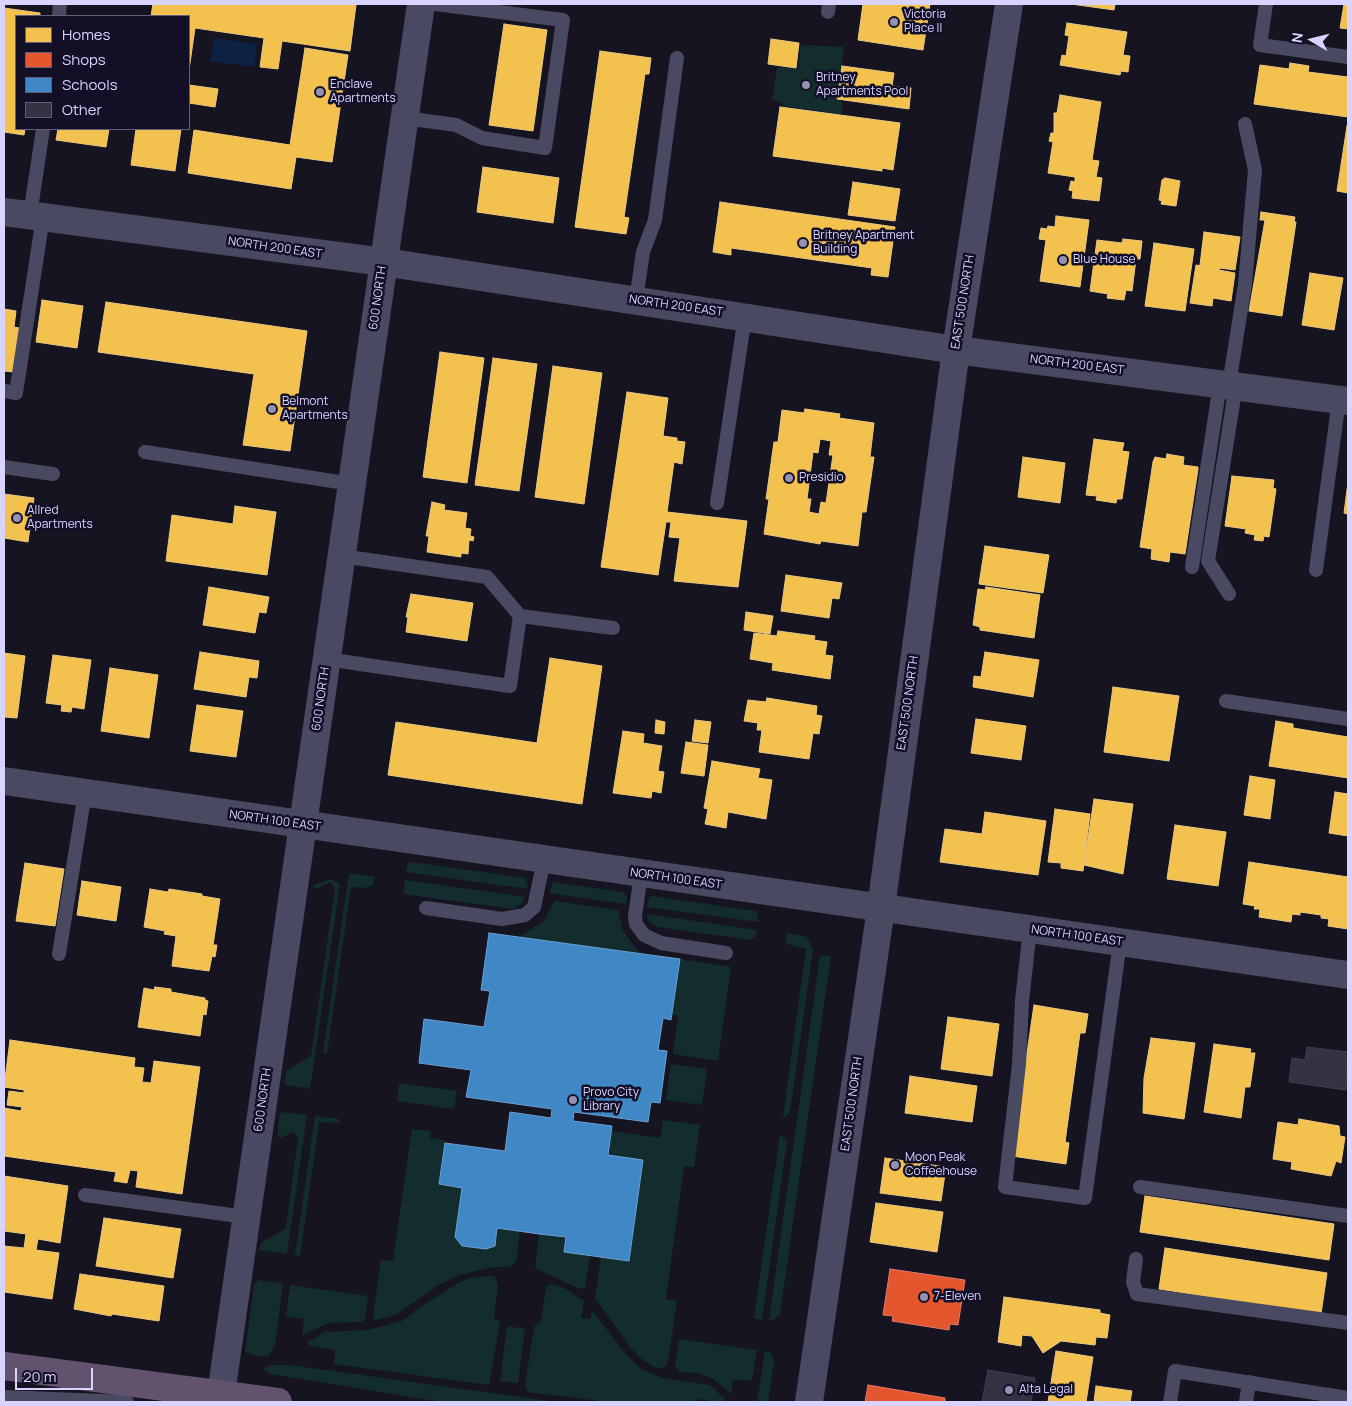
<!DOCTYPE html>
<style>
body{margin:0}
#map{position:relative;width:1352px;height:1406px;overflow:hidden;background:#161421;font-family:Manrope,sans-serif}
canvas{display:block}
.frame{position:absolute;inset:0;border:5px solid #d9d4ff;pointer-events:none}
.legend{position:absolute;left:15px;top:15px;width:175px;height:115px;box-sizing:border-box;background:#130f26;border:1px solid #625e7d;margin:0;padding:6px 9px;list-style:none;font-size:15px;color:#d9d4ff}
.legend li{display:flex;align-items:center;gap:10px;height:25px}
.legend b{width:25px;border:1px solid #625e7d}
.north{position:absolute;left:1287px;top:15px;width:50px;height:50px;-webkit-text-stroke:4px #130f26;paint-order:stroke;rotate:278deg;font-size:14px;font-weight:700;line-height:20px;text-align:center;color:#d9d4ff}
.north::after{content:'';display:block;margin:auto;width:18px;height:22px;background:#d9d4ff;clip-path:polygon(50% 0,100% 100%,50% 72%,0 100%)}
.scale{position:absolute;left:15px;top:1368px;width:78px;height:22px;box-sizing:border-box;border:2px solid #d9d4ff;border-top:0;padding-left:6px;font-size:15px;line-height:18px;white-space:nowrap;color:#d9d4ff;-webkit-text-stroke:4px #130f26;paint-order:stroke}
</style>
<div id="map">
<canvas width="1352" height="1406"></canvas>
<div class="frame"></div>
<ul class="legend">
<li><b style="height:14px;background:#f2c14e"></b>Homes</li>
<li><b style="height:14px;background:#e4572e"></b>Shops</li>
<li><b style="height:14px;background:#3f88c5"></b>Schools</li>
<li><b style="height:14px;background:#343243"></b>Other</li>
</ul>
<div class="north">N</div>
<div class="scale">20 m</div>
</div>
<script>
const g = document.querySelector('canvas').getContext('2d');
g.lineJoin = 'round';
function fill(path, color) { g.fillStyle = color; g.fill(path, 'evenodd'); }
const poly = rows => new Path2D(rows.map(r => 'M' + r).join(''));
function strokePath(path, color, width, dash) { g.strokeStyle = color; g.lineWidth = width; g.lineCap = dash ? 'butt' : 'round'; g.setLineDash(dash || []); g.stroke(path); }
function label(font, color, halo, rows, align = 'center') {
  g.font = font + ' Manrope,sans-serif'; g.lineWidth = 5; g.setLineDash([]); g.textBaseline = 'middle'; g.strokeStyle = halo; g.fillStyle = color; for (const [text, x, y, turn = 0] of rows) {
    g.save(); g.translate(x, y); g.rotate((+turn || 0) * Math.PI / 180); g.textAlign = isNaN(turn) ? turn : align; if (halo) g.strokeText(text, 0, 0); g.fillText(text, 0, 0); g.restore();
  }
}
fill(poly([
 [801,45,844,47,836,100,843,102,841,114,782,106,783,103,772,100,777,67,798,69],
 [412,862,525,878,528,885,527,889,406,872,408,863],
 [349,873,375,877,373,885,364,888,351,887,327,1054,323,1053],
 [330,879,340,884,310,1089,286,1085,284,1083,286,1071,311,1056,335,888,330,882,316,889,312,886],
 [405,880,526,897,519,906,513,909,403,894],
 [553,882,623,892,627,896,626,904,549,893],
 [652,896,755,911,757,912,758,922,647,907,649,898],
 [555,901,618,910,623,931,640,954,519,937,543,922],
 [647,914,757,930,756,936,751,940,657,927,648,920],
 [787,933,807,937,813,950,790,1112,786,1117,783,1117,806,949,787,944,785,941],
 [820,955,831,956,780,1314,773,1320,769,1320],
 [680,959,731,967,718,1061,673,1054,678,1016,672,1014],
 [671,1064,707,1069,702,1105,666,1100],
 [399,1083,457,1091,454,1109,397,1101],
 [282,1112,307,1115,287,1254,259,1250,261,1243,286,1228,298,1138,294,1132,280,1138,277,1135,280,1115],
 [315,1116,339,1119,340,1123,319,1122,300,1256,295,1255],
 [663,1120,700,1125,694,1167,684,1166,666,1299,677,1301,668,1362,666,1366,658,1369,643,1360,630,1347,595,1298,601,1257,629,1261,608,1155,611,1131,660,1138],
 [412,1129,431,1131,430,1138,447,1141,445,1143,439,1184,462,1188,455,1237,462,1246,486,1249,495,1246,497,1228,520,1231,516,1262,510,1267,493,1267,459,1275,437,1286,396,1315,375,1320,373,1316,381,1260,393,1261],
 [780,1134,787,1141,762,1320,754,1318],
 [539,1234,566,1237,564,1252,590,1256,585,1288,580,1289,535,1268],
 [492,1276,495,1277,498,1285,494,1318,500,1322,489,1385,334,1364,335,1350,311,1346,307,1343,324,1332,368,1330,402,1321,428,1302,460,1282,475,1277],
 [259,1280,283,1284,275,1345,268,1356,261,1357,245,1352,254,1285],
 [551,1284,564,1288,584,1301,581,1318,590,1319,592,1310,625,1353,641,1369,662,1378,710,1385,725,1399,721,1402,696,1399,695,1402,608,1402,528,1392,525,1385,534,1327,541,1322,546,1287],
 [290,1285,368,1296,365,1319,361,1322,329,1323,302,1335,304,1319,286,1317],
 [507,1326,525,1329,518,1383,500,1381],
 [679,1339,757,1350,752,1381,733,1379,731,1394,712,1378,696,1373,680,1372,675,1367],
 [765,1351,770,1352,774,1361,768,1402,757,1402],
 [269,1365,290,1365,556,1402,441,1402,271,1374,263,1370]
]), '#132c2d');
fill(poly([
 [214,38,257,44,254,67,210,61]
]), '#0d2144');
const homes = poly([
 [153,4,350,4,356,5,350,51,282,41,278,69,260,67,264,38,195,28,189,70,189,16,151,16,153,4],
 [863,4,930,4,923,50,858,40,863,4],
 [1071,4,1115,4,1114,10,1071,4],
 [1344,4,1348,5,1348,29,1340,28,1344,4],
 [4,8,40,13,40,16,16,16,16,129,25,129,24,135,4,132,4,8],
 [1067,23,1127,32,1123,55,1130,56,1128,72,1121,71,1120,75,1060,65,1062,55,1066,56,1069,36,1065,35,1067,23],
 [504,24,547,30,533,131,489,125,504,24],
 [771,39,799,43,796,68,768,64,771,39],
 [305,48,348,55,332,162,296,157,291,189,188,173,194,130,290,145,305,48],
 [600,51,651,58,649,74,645,74,624,217,629,218,626,234,575,227,600,51],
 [1290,63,1309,66,1308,72,1348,77,1348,117,1254,104,1260,65,1289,69,1290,63],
 [842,66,894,73,892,86,911,88,909,109,837,99,842,66],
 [189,85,218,89,215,107,189,103,189,85],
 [1060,95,1101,102,1092,160,1099,161,1096,177,1102,178,1099,201,1072,198,1073,191,1069,190,1071,181,1075,182,1075,177,1048,173,1053,142,1049,141,1051,133,1054,133,1054,113,1057,113,1060,95],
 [780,107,900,123,893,170,882,168,882,171,773,156,780,107],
 [1347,126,1348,126,1348,193,1337,191,1347,126],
 [58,129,109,129,106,147,56,140,58,129],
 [136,129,181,129,175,171,131,165,136,129],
 [483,167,559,178,553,223,477,212,483,167],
 [1165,178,1180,181,1176,206,1161,204,1162,201,1159,200,1162,180,1165,178],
 [853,182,900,189,895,221,848,215,853,182],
 [720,202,895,227,888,277,871,275,872,268,731,248,731,255,713,252,720,202],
 [1261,212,1295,217,1294,222,1296,222,1282,316,1249,311,1265,220,1260,220,1261,212],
 [1056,216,1089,220,1080,287,1040,281,1046,240,1039,239,1041,228,1047,229,1048,226,1055,227,1056,216],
 [1204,232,1240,237,1235,270,1220,268,1219,270,1235,273,1231,301,1213,298,1212,306,1190,303,1196,265,1203,266,1200,265,1204,232],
 [1123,239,1142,241,1140,259,1136,259,1132,291,1126,290,1124,300,1107,298,1108,294,1090,291,1097,240,1122,243,1123,239],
 [1154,243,1194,249,1185,311,1145,306,1154,243],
 [1310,273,1343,278,1334,330,1302,325,1310,273],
 [42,300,83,306,77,348,36,342,42,300],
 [106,302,307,331,290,451,243,445,254,374,98,352,106,302],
 [4,309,16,311,14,327,19,328,13,372,4,371,4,309],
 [440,352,484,358,467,483,423,477,440,352],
 [493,358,537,364,519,491,475,485,493,358],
 [553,366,602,373,584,504,535,497,553,366],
 [627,392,668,398,663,436,677,438,677,441,685,442,682,464,674,462,667,512,747,521,738,587,674,581,680,538,669,537,671,522,666,522,658,575,601,567,627,392],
 [805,409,840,414,839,418,874,423,870,457,874,457,866,512,862,512,858,546,821,541,820,544,764,534,769,499,766,499,774,442,778,442,782,410,804,413,805,409],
 [820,439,831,441,829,455,833,455,826,503,821,502,819,514,809,512,811,499,807,499,813,452,818,453,820,439],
 [1094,439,1124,443,1122,451,1129,452,1122,499,1117,499,1116,503,1096,500,1097,496,1086,495,1094,439],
 [1167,454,1184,457,1183,465,1198,467,1198,469,1185,554,1170,552,1169,562,1151,559,1152,549,1140,547,1153,462,1155,457,1166,459,1167,454],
 [1023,457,1065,463,1060,503,1018,497,1023,457],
 [1232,476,1274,480,1273,488,1276,489,1269,537,1264,536,1263,541,1254,540,1255,535,1245,533,1246,529,1225,526,1232,476],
 [1348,482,1348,514,1344,513,1348,482],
 [4,494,34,498,28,542,4,538,4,494],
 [432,502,445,505,444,510,467,513,465,528,471,529,470,536,474,537,473,541,469,540,468,554,461,553,461,557,427,552,429,536,426,536,432,502],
 [235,506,276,512,267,575,166,561,172,515,233,524,235,506],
 [985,546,1049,555,1043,593,979,584,985,546],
 [786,575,842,583,839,599,832,598,829,618,781,611,786,575],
 [209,587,269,597,266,613,259,612,255,633,203,625,209,587],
 [986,587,1040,595,1034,638,980,630,980,627,973,625,978,589,985,590,986,587],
 [411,594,473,603,467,641,406,632,408,617,406,617,411,594],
 [746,612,773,616,770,634,744,630,746,612],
 [778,631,815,636,814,640,827,642,825,655,833,656,830,679,772,670,773,663,750,659,754,633,777,636,778,631],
 [200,652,259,661,257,678,249,677,246,697,194,689,200,652],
 [985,652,1039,660,1033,697,973,687,974,676,981,677,985,652],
 [4,653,25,656,17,718,4,717,4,653],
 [53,655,91,660,84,709,72,707,71,712,61,711,62,705,46,703,53,655],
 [550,658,602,666,582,804,388,775,396,722,537,743,550,658],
 [110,668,158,675,149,738,101,731,110,668],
 [1113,687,1179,696,1169,761,1104,752,1113,687],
 [767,698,817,706,816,715,822,716,819,734,813,733,809,759,759,752,762,730,757,730,758,723,744,721,748,700,766,702,767,698],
 [197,705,243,711,236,757,190,751,197,705],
 [976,719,1026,726,1021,760,971,753,976,719],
 [656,720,665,722,664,734,655,733,656,720],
 [695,720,711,722,708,743,692,741,695,720],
 [1276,721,1293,724,1293,728,1348,737,1348,778,1269,766,1276,721],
 [623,731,644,734,643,743,662,746,658,771,664,772,661,793,652,791,651,798,613,793,623,731],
 [686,742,708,745,704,776,681,773,686,742],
 [712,761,760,769,758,778,772,780,766,819,728,812,726,828,705,824,708,809,704,808,712,761],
 [1250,776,1275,780,1270,819,1244,815,1250,776],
 [1335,792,1348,794,1348,836,1329,833,1335,792],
 [1094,799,1133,804,1123,874,1084,865,1094,799],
 [1055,809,1090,814,1083,871,1061,868,1061,863,1048,862,1055,809],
 [985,812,1046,821,1038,875,940,862,945,829,982,834,985,812],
 [1175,825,1226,832,1218,886,1167,879,1175,825],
 [1249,862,1348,877,1348,929,1328,926,1329,919,1321,918,1321,915,1300,912,1300,915,1292,914,1291,922,1259,917,1260,909,1254,909,1255,906,1243,904,1249,862],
 [25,863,64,869,55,926,16,921,25,863],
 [82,881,121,887,116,921,77,915,82,881],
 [150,889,168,892,169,889,202,894,202,896,220,899,213,945,217,945,215,957,212,956,209,971,172,966,176,936,164,934,165,931,144,927,150,889],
 [155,987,171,989,171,992,205,998,205,1000,208,1001,206,1015,203,1014,200,1036,138,1027,144,988,154,990,155,987],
 [1034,1005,1088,1014,1085,1033,1080,1033,1065,1142,1069,1143,1066,1164,1012,1156,1034,1005],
 [948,1017,999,1024,992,1076,941,1069,948,1017],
 [1151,1038,1195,1043,1184,1119,1143,1113,1144,1078,1151,1038],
 [10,1040,135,1058,134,1067,144,1068,142,1082,151,1083,154,1061,200,1067,182,1194,136,1187,138,1171,130,1170,127,1183,114,1181,116,1172,4,1156,4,1108,21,1111,22,1107,7,1105,9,1091,24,1093,24,1090,4,1087,10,1040],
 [1214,1044,1251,1049,1250,1053,1255,1053,1250,1087,1245,1087,1241,1118,1204,1112,1214,1044],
 [910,1076,977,1086,972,1122,905,1113,910,1076],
 [1299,1119,1339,1126,1340,1136,1345,1137,1341,1163,1336,1161,1331,1176,1291,1169,1292,1162,1273,1159,1278,1122,1298,1125,1299,1119],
 [885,1158,946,1167,941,1201,880,1193,885,1158],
 [4,1176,68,1186,60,1243,38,1239,36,1250,59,1253,52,1299,4,1292,4,1246,24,1248,26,1234,4,1231,4,1176],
 [1145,1196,1334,1224,1329,1260,1140,1232,1145,1196],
 [876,1203,943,1212,937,1252,870,1242,876,1203],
 [104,1218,181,1229,173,1278,96,1266,104,1218],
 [1165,1248,1327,1273,1321,1314,1159,1289,1165,1248],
 [80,1274,164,1286,159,1321,112,1314,111,1316,74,1309,80,1274],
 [1004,1297,1100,1310,1100,1313,1110,1315,1107,1338,1096,1337,1095,1345,1061,1341,1043,1353,1032,1336,1022,1335,1021,1346,998,1342,1004,1297],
 [1056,1351,1093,1357,1086,1402,1048,1402,1056,1351],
 [1096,1386,1132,1391,1130,1402,1094,1402,1096,1386]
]);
fill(homes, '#f2c14e');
strokePath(homes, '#eac783', 1);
const shops = poly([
 [890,1269,965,1280,958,1325,950,1324,949,1330,892,1321,893,1316,883,1315,890,1269],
 [868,1385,945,1398,945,1402,865,1402,868,1385]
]);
fill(shops, '#e4572e');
strokePath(shops, '#e17c6d', 1);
const schools = poly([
 [489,933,680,959,671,1020,663,1018,658,1050,667,1051,660,1103,651,1102,648,1122,574,1112,573,1121,612,1126,608,1155,643,1160,629,1261,564,1252,566,1237,539,1234,497,1228,495,1246,486,1249,462,1246,455,1237,462,1188,439,1184,445,1143,505,1151,510,1112,551,1118,552,1109,466,1097,471,1070,419,1063,424,1019,484,1027,490,991,481,990,489,933]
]);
fill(schools, '#3f88c5');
strokePath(schools, '#6d9fd6', 1);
const building = poly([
 [1307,1047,1348,1052,1346,1090,1289,1082,1292,1058,1305,1060,1307,1047],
 [988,1370,1035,1378,1031,1402,982,1402,988,1370]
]);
fill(building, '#343243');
strokePath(building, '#433f54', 1);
strokePath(poly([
 [1266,4,1260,45,1348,57],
 [828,12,829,4],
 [59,16,60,4],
 [405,118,456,125,482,138,545,148,563,20,435,4],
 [30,215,43,129],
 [636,300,643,252,655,220,677,58],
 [1229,385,1245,284,1255,170,1245,124],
 [4,391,16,393,43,217],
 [145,452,352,484],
 [4,467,53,474],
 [717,503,745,316],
 [1192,567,1220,384],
 [1316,570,1339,400],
 [1229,594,1208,561,1236,385],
 [520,616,613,628],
 [326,659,510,686,520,616,487,577,341,556],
 [1226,701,1348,719],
 [641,874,635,916,636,924,644,935,661,943,726,953],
 [426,908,502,919,525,915,534,907,544,860],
 [1030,929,1022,1001,1019,1064,1005,1187,1085,1198,1120,942],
 [59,954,85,793],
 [1140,1187,1348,1216],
 [85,1195,246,1217],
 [1136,1259,1133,1282,1137,1294,1348,1323],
 [4,1397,127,1402],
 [1170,1402,1175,1371,1348,1398],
 [1246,1402,1249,1382]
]), '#4a4962', 14);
strokePath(poly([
 [4,212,384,262,956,350,1348,401],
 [4,781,1348,975],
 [221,1394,421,4]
]), '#4a4962', 28);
strokePath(poly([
 [809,1402,881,908,956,350,1009,4]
]), '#4a4962', 28);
strokePath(poly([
 [4,1366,278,1402]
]), '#62526e', 28);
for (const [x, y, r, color] of [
 [894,22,5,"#9591b1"],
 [806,85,5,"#9591b1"],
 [320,92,5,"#9591b1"],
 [803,243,5,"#9591b1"],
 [1063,260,5,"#9591b1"],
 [272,409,5,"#9591b1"],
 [789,478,5,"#9591b1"],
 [17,518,5,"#9591b1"],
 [573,1100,5,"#9591b1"],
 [895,1165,5,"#9591b1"],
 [924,1297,5,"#9591b1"],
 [1009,1390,5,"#9591b1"]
]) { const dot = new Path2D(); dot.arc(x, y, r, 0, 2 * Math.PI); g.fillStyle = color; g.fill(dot); strokePath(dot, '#130f26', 2); }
label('12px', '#d9d4ff', '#130f26', [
 ["Victoria",904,15],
 ["Place Il",904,29],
 ["Britney",816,78],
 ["Apartments Pool",816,92],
 ["Enclave",330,85],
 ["Apartments",330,99],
 ["Britney Apartment",813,236],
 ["Building",813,250],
 ["Blue House",1073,260],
 ["Belmont",282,402],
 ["Apartments",282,416],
 ["Presidio",799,478],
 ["Allred",27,511],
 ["Apartments",27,525],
 ["Provo City",583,1093],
 ["Library",583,1107],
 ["Moon Peak",905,1158],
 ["Coffeehouse",905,1172],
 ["7-Eleven",934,1297],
 ["Alta Legal",1019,1390]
], 'left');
label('12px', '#d9d4ff', '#130f26', [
 ["NORTH 200 EAST",275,248,8],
 ["600 NORTH",378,298,-82],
 ["EAST 500 NORTH",963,302,-81],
 ["NORTH 200 EAST",676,306,8],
 ["NORTH 200 EAST",1077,365,7],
 ["600 NORTH",321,699,-82],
 ["EAST 500 NORTH",908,703,-82],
 ["NORTH 100 EAST",275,821,8],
 ["NORTH 100 EAST",676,879,8],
 ["NORTH 100 EAST",1077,936,8],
 ["600 NORTH",263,1100,-82],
 ["EAST 500 NORTH",852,1104,-82]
]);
</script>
